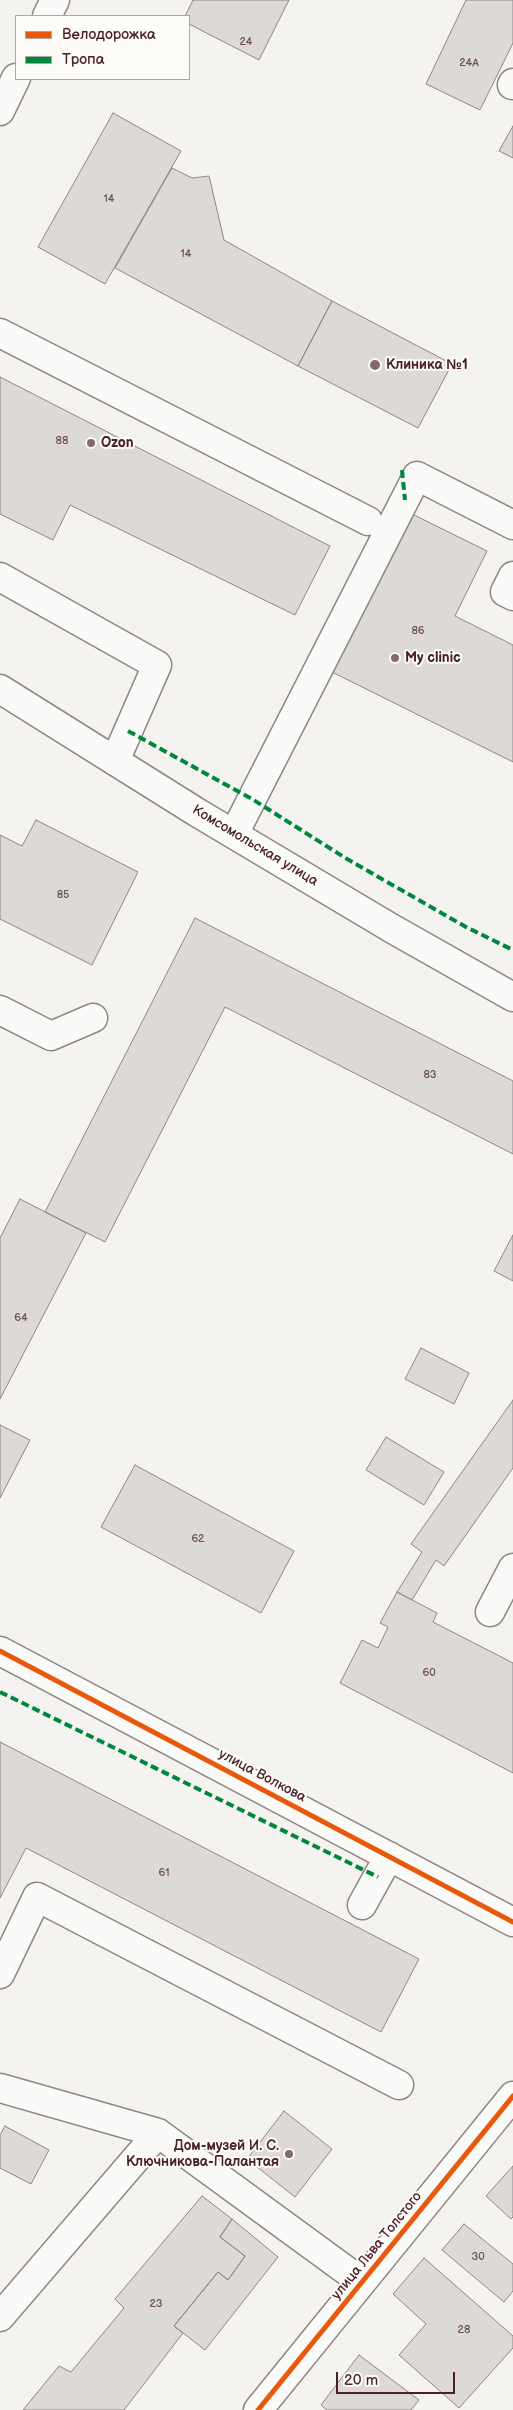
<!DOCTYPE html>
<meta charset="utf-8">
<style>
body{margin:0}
#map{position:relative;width:513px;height:2410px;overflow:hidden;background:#f5f3f0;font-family:"Balsamiq Sans",sans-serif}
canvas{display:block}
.legend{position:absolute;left:15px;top:15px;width:175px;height:65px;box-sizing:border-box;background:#fdfcf7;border:1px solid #b5a4a5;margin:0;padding:6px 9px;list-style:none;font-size:15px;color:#4a1f2b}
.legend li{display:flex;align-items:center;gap:10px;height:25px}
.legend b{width:25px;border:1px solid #b5a4a5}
.scale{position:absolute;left:336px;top:2372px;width:119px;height:22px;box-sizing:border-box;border:2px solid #4a1f2b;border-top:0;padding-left:6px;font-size:15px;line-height:18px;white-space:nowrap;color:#4a1f2b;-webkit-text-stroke:4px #fdfcf7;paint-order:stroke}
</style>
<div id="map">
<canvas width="513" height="2410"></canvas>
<ul class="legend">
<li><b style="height:6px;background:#e8590c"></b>Велодорожка</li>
<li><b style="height:6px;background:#00873e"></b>Тропа</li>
</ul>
<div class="scale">20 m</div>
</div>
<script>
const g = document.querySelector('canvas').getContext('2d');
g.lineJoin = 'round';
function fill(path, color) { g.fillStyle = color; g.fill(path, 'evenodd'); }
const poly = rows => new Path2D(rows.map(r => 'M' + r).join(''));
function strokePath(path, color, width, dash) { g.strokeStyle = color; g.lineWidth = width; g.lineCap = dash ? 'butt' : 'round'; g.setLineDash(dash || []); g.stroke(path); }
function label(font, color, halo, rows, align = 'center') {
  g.font = font + ' "Balsamiq Sans",sans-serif'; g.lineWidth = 4; g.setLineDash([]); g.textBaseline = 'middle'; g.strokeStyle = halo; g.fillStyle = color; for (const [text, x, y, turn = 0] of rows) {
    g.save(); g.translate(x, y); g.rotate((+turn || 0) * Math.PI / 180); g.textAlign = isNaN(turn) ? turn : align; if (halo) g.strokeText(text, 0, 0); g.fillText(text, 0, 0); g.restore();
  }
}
const building = poly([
 [193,0,289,0,259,60,189,24,189,16,185,16,193,0],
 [466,0,513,0,513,43,480,110,426,84,466,0],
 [113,113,181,151,105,284,38,247,113,113],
 [513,126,513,158,499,151,513,126],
 [172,168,192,178,209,176,224,240,332,301,298,366,115,268,172,168],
 [332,301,452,364,418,428,298,366,332,301],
 [0,377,330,546,295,615,70,505,53,540,0,514,0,377],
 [412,514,487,551,455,616,513,645,513,762,332,672,412,514],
 [36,820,138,872,92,965,0,919,0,835,22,846,36,820],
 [195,918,513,1081,513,1154,225,1007,105,1242,45,1212,195,918],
 [20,1199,86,1233,0,1399,0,1238,20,1199],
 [513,1235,513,1281,494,1271,513,1235],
 [421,1348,469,1373,454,1404,405,1379,421,1348],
 [513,1400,513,1468,444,1566,436,1560,412,1600,397,1592,422,1552,411,1544,513,1400],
 [0,1425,30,1440,0,1498,0,1425],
 [386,1437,444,1472,424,1505,366,1470,386,1437],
 [135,1465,294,1551,261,1613,101,1527,135,1465],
 [397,1592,437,1613,433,1622,513,1663,513,1773,340,1683,362,1640,378,1648,388,1627,380,1623,397,1592],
 [0,1742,419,1959,381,2032,26,1848,0,1898,0,1742],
 [284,2111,332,2149,295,2197,247,2159,284,2111],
 [5,2126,49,2150,31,2184,0,2168,0,2135,5,2126],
 [513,2166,513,2217,511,2219,486,2196,513,2166],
 [202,2196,232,2219,220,2237,245,2256,228,2280,218,2272,174,2326,183,2333,124,2410,23,2410,59,2366,71,2372,124,2308,115,2299,202,2196],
 [232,2219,278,2257,205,2350,174,2326,218,2272,228,2280,245,2256,220,2237,232,2219],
 [464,2224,513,2264,513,2291,504,2302,442,2250,464,2224],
 [424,2258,513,2336,513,2348,459,2408,399,2355,426,2324,393,2294,424,2258],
 [359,2355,419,2400,411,2410,327,2410,321,2405,359,2355]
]);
fill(building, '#dcd9d7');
strokePath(building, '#8f8687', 1);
const minor = poly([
 [47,16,55,0],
 [512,85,513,83],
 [0,111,16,78],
 [0,333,368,521],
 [513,576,505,592,513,596],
 [0,577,157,665,115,761],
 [234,834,417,476,513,525],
 [0,1010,51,1036,93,1018],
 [490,1612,513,1568],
 [0,1651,513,1922],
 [362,1905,389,1856],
 [0,1974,37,1897,399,2085],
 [0,2088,158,2133,0,2317],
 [158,2133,362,2282],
 [258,2410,513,2096]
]);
const major = poly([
 [0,689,198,813,391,928,513,997]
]);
strokePath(minor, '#8f8687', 31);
strokePath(major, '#8f8687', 31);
strokePath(minor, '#fafaf8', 28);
strokePath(major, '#fafaf8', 28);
strokePath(poly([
 [402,470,405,500],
 [128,731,252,799,347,859,466,927,513,950],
 [0,1692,378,1877]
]), '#00873e', 4, [8, 4]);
strokePath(poly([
 [0,1651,513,1922],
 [258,2410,513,2096]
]), '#e8590c', 5);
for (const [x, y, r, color] of [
 [375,365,6,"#866970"],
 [91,443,5,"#866970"],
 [395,658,5,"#866970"],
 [289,2154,5,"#866970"]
]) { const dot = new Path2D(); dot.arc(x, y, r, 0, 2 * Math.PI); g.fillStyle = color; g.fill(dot); strokePath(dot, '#fdfcf7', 2); }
label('11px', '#6e4e56', null, [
 ["24",246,42],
 ["24А",469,63],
 ["14",109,199],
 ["14",186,254],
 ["88",62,441],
 ["86",418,631],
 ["85",63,895],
 ["83",430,1075],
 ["64",21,1318],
 ["62",198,1539],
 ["60",429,1673],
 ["61",164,1873],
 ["30",478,2257],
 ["23",156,2304],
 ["28",464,2330]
]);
label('bold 14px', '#4a1f2b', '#fdfcf7', [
 ["Клиника №1",386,365],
 ["Ozon",101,443],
 ["My clinic",405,658],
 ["Дом-музей И. С.",279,2146,"right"],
 ["Ключникова-Палантая",279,2162,"right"]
], 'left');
label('14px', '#4a1f2b', '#fdfcf7', [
 ["Комсомольская улица",255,846,31],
 ["улица Волкова",262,1776,28],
 ["улица Льва Толстого",377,2246,-51]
]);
</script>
